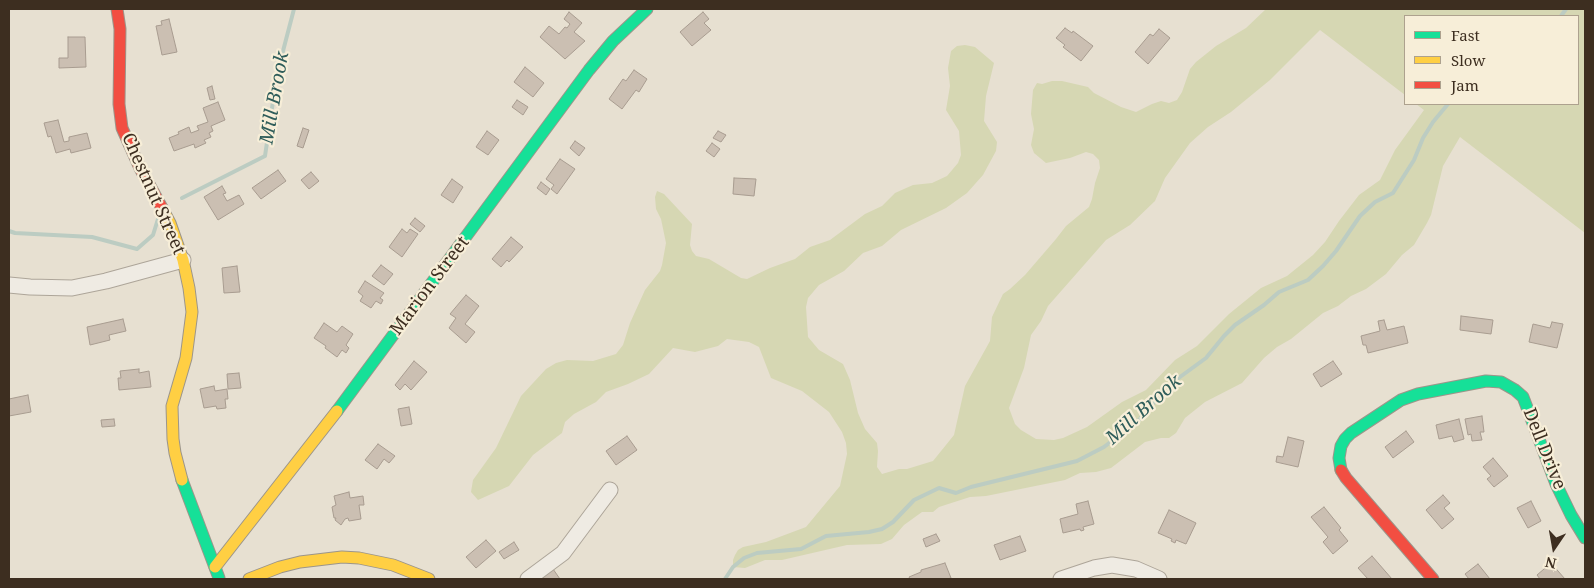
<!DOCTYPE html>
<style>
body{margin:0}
#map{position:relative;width:1594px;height:588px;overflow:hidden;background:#e7e0d1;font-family:"Noto Serif",serif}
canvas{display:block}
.frame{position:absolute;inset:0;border:10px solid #3d2e20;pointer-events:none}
.legend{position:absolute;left:1404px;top:15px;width:175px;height:90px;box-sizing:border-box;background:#f7eed8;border:1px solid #ada18e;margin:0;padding:6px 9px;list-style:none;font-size:15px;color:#3d2e20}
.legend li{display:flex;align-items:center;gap:10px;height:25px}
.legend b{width:25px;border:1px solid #ada18e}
.north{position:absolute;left:1529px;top:523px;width:50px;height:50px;-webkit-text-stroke:4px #f7eed8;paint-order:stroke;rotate:192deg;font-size:14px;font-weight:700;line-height:20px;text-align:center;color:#3d2e20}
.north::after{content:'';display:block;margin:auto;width:18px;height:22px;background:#3d2e20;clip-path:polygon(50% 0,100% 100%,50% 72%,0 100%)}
</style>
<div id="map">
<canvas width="1594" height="588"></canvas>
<div class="frame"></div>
<ul class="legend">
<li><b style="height:6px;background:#16e098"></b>Fast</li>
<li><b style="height:6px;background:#ffcf43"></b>Slow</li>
<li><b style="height:6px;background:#f24e42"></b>Jam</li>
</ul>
<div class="north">N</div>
</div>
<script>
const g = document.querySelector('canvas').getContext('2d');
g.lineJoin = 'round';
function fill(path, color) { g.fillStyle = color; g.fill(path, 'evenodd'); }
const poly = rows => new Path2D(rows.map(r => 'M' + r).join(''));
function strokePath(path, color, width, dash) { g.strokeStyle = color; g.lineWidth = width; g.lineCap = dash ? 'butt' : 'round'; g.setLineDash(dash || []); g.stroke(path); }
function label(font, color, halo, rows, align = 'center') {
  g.font = font + ' "Noto Serif",serif'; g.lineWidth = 4.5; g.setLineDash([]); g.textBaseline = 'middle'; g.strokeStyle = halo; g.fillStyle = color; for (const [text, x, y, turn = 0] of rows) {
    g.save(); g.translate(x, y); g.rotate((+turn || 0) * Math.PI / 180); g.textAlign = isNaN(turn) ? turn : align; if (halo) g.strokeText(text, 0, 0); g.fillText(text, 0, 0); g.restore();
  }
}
fill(poly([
 [1266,9,1585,9,1585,233,1460,137,1443,166,1431,215,1427,223,1414,245,1402,255,1386,274,1366,289,1351,296,1338,306,1323,313,1291,339,1277,347,1264,358,1242,383,1205,402,1185,418,1176,433,1169,438,1161,438,1145,442,1111,468,1096,472,1080,473,1065,480,986,496,970,497,939,507,933,512,922,512,904,525,892,539,881,544,847,545,782,560,765,560,745,568,733,567,733,560,735,555,738,550,743,547,766,542,806,527,840,486,847,454,846,443,842,432,829,412,802,391,771,378,759,347,749,342,727,339,718,346,695,352,673,348,649,374,628,384,606,392,596,402,574,414,565,422,562,433,533,455,509,486,478,500,471,492,473,480,496,448,521,396,546,369,556,363,567,360,593,361,616,354,623,345,630,323,645,290,660,271,662,265,666,243,661,219,656,209,655,197,657,191,664,194,692,224,690,245,692,251,696,256,709,259,741,278,747,279,770,268,795,259,810,247,830,240,865,214,882,206,895,193,913,185,932,183,947,176,958,163,961,155,959,131,946,110,950,86,948,68,951,51,957,46,965,45,975,47,994,63,986,96,984,121,997,142,996,151,983,175,967,193,946,208,901,230,882,246,863,253,844,271,819,285,808,298,806,307,808,337,819,350,843,364,850,380,858,413,865,429,877,443,878,451,877,467,882,474,899,469,907,469,933,461,954,435,965,386,990,341,992,317,1003,294,1010,289,1025,275,1056,239,1066,226,1089,207,1092,199,1095,183,1100,168,1099,160,1093,154,1086,152,1070,158,1046,163,1034,153,1031,145,1034,129,1031,114,1033,90,1037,83,1042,84,1052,81,1062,81,1088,87,1094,93,1121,107,1136,112,1152,104,1161,101,1169,103,1177,100,1182,92,1190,69,1196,62,1216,46,1246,28],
 [1405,16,1578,16,1578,104,1416,104,1424,110,1395,150,1380,180,1359,195,1339,221,1325,242,1313,255,1287,276,1261,288,1229,314,1197,346,1175,360,1146,390,1122,402,1087,427,1063,438,1054,440,1036,439,1021,430,1015,424,1009,408,1024,368,1031,335,1041,321,1048,306,1106,240,1130,225,1155,201,1165,178,1190,143,1208,127,1231,112,1270,80,1320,30,1405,95]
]), '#d6d7b3');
strokePath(poly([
 [1561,16,1566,9],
 [182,198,265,156,277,74,294,9],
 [9,231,15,233,92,237,137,249,153,235,158,219],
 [725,579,733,567,744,558,757,553,801,549,826,536,869,532,882,529,893,522,914,500,939,488,956,493,971,487,1077,461,1104,447,1139,420,1169,385,1206,358,1224,336,1235,325,1264,305,1279,292,1308,280,1323,266,1336,251,1360,216,1375,202,1393,193,1414,160,1423,138,1433,122,1448,104]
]), '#bcccc2', 4);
const building = poly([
 [569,12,582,23,574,32,585,41,565,59,540,37,549,26,559,34,565,27,567,28,570,24,564,19,569,12],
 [703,12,709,19,704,23,711,30,692,46,680,32,703,12],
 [169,19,177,52,162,55,156,26,162,25,161,21,169,19],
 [1065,28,1072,33,1073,31,1093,46,1081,61,1063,47,1065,45,1056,38,1065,28],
 [1159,29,1170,38,1148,64,1135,52,1150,34,1153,36,1159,29],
 [68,37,85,37,86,67,59,68,59,58,68,58,68,37],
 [525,67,544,83,533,97,514,82,525,67],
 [634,70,647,79,639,92,636,90,622,109,609,99,623,79,626,81,634,70],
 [212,86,215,99,210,100,207,88,212,86],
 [517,100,528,107,523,115,512,107,517,100],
 [218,102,225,120,211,126,213,131,209,133,211,137,204,140,206,143,195,148,194,144,174,151,169,138,179,134,178,132,189,127,191,133,199,130,197,126,208,122,203,108,218,102],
 [58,120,64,142,69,141,69,137,87,133,91,148,71,153,70,149,56,153,51,136,48,137,44,123,58,120],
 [303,128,309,130,303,148,297,146,303,128],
 [487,131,499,140,488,155,476,147,487,131],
 [718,131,726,135,721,142,713,138,718,131],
 [575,141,585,148,579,156,570,148,575,141],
 [712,143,720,149,714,157,706,151,712,143],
 [560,159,575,169,557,194,551,189,554,185,546,179,560,159],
 [278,170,286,181,261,199,252,188,278,170],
 [311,172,319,181,309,189,301,180,311,172],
 [734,178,756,179,754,196,733,194,734,178],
 [452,179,463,187,453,203,441,195,452,179],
 [541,182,550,189,546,195,537,188,541,182],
 [222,186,226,193,223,194,227,201,239,195,244,204,218,220,204,197,222,186],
 [415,218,425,226,420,232,410,224,415,218],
 [402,229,407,233,410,229,418,234,402,257,389,247,402,229],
 [511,237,523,247,509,262,507,260,501,267,492,259,511,237],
 [381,265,393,274,384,285,372,276,381,265],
 [237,266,240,292,224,293,222,268,237,266],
 [365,281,384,293,380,298,383,300,381,304,376,301,371,308,360,301,363,296,358,292,365,281],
 [466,295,479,306,465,324,475,332,466,343,449,328,456,318,450,314,466,295],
 [1461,316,1493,320,1491,334,1460,330,1461,316],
 [123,319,126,331,109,335,110,340,90,345,87,327,123,319],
 [1384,320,1387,330,1404,326,1408,343,1368,353,1366,345,1363,345,1361,336,1380,331,1378,321,1384,320],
 [1552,322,1563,324,1557,348,1529,342,1533,324,1550,328,1552,322],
 [324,323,337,332,342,326,353,334,346,345,349,348,346,353,342,350,337,357,325,348,326,346,314,338,324,323],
 [414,361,427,372,411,390,405,384,400,390,395,385,414,361],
 [1333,361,1342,374,1321,387,1313,374,1333,361],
 [139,369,139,373,149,371,151,387,119,390,118,378,121,378,120,371,139,369],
 [239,373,241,388,228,389,227,374,239,373],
 [214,386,215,391,227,389,228,399,225,399,226,408,217,409,216,406,204,408,200,389,214,386],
 [28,395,31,412,9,416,9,399,28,395],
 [409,407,412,424,401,426,398,409,409,407],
 [1482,416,1484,432,1480,432,1482,440,1472,441,1471,434,1468,435,1465,419,1482,416],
 [114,419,115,426,102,427,101,420,114,419],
 [1459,419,1464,439,1454,442,1452,436,1439,439,1436,425,1459,419],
 [1406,431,1414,442,1393,458,1385,447,1406,431],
 [627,436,637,450,616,465,606,451,627,436],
 [1288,437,1304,441,1298,467,1276,462,1277,456,1283,457,1288,437],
 [378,444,395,456,389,463,384,459,377,469,365,460,378,444],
 [1493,458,1508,476,1494,487,1487,479,1491,476,1483,467,1493,458],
 [349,492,350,498,363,496,364,505,359,505,361,519,349,521,348,518,345,519,341,525,335,520,336,518,334,518,332,507,336,505,334,496,349,492],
 [1443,495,1450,503,1444,508,1454,519,1442,529,1426,510,1443,495],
 [1088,501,1094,524,1083,527,1084,530,1081,531,1080,529,1063,533,1060,519,1078,514,1076,504,1088,501],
 [1531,501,1541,521,1528,528,1517,508,1531,501],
 [1324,507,1341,528,1339,530,1348,541,1333,554,1323,542,1328,537,1311,517,1324,507],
 [1169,510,1196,523,1186,544,1176,540,1175,543,1171,541,1172,539,1158,533,1169,510],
 [936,534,940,541,926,547,923,539,936,534],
 [1020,536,1026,551,1000,560,994,545,1020,536],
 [486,540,496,551,476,568,466,557,486,540],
 [514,542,519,550,504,559,499,552,514,542],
 [1372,556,1392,579,1368,579,1358,568,1372,556],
 [945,563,951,578,947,579,910,579,909,577,921,572,921,570,945,563],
 [1551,563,1565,579,1540,579,1537,575,1551,563],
 [1478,564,1490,579,1469,579,1465,574,1478,564],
 [553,569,560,579,538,579,553,569]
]);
fill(building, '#cbbfb2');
strokePath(building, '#a89c90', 1);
const street = poly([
 [9,285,30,287,72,288,106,281,183,260],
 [528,579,563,553,610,490],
 [1061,579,1094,568,1112,565,1136,569,1159,579]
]);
const fast = poly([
 [337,411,589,70,613,41,647,9],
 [1341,470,1339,458,1341,446,1345,439,1351,433,1401,400,1418,394,1486,381,1501,382,1515,390,1523,397,1556,484,1571,515,1585,538],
 [182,480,219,578]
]);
const slow = poly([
 [162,208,170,223,183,260,189,288,192,312,186,358,172,406,173,439,175,453,182,480],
 [215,567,337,411],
 [249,579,280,567,300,562,342,557,359,558,393,565,429,579]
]);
const jam = poly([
 [117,9,120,29,119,104,122,128,140,168,162,208],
 [1341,470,1346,478,1433,579]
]);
strokePath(street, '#ada599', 17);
strokePath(fast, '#9c958a', 13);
strokePath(slow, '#9c958a', 13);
strokePath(jam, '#9c958a', 13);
strokePath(street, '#efebe3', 15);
strokePath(fast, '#16e098', 11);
strokePath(slow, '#ffcf43', 11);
strokePath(jam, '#f24e42', 11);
label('18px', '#3d2e20', '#f7eed8', [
 ["Chestnut Street",153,194,66],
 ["Marion Street",430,286,-53],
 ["Dell Drive",1544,449,68]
]);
label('italic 19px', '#2f5d5a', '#f7eed8', [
 ["Mill Brook",275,98,-80],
 ["Mill Brook",1144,410,-42]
]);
</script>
